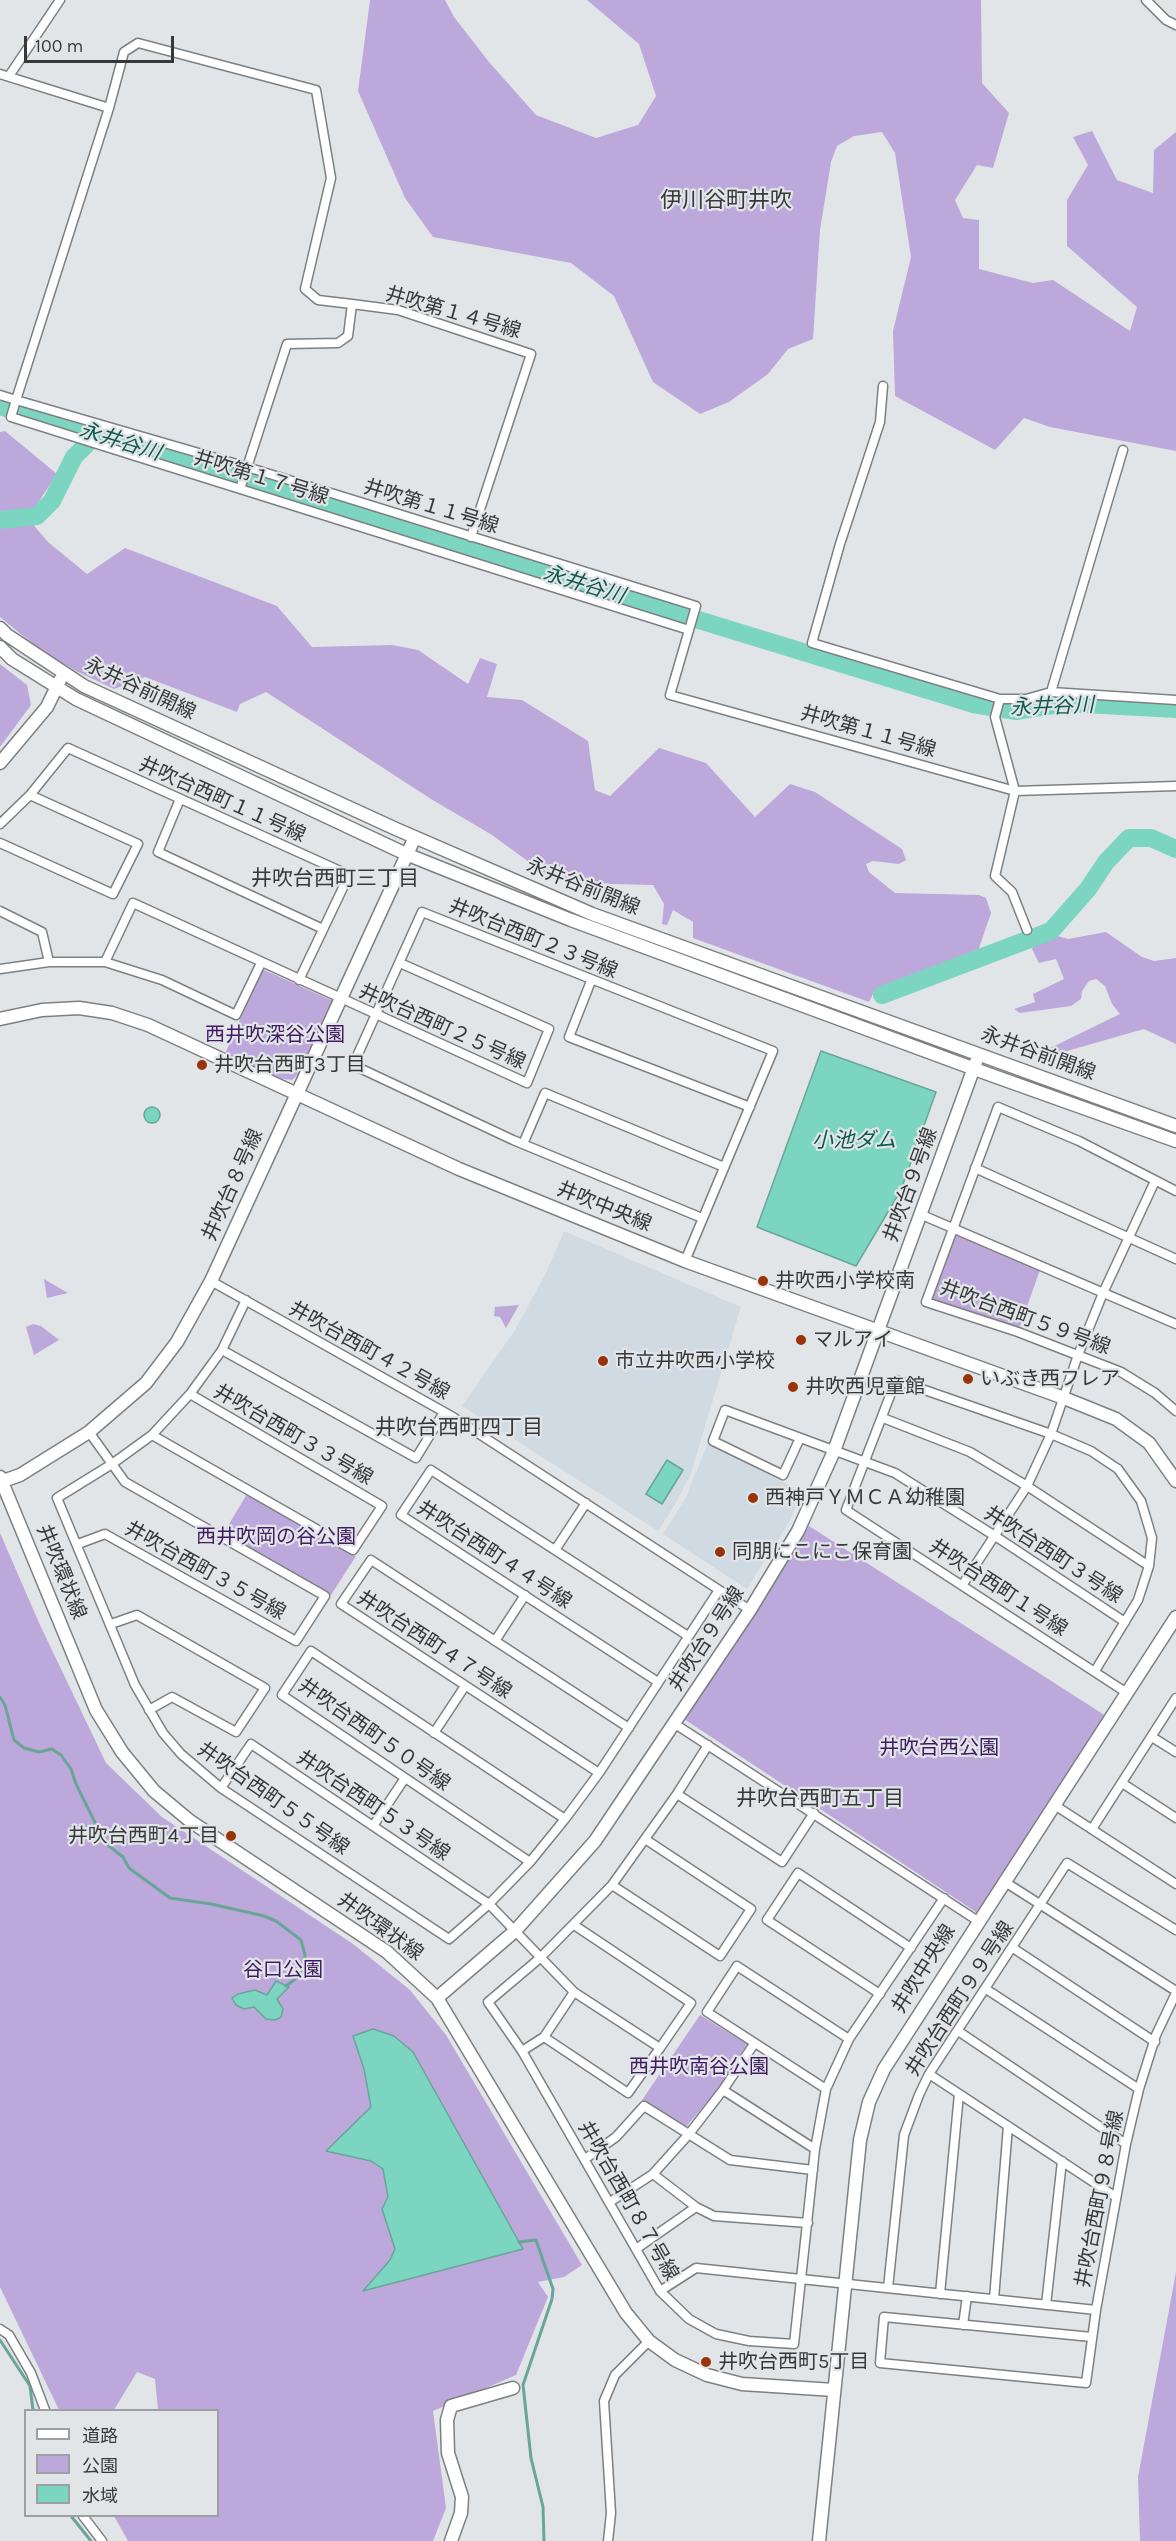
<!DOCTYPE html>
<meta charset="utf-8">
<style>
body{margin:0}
#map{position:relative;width:1176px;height:2541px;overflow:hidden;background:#e2e5e8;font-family:Karla,"Noto Sans JP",sans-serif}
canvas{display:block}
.legend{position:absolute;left:24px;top:2409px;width:195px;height:108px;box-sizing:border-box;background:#e2e5e8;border:2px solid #9da0a2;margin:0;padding:8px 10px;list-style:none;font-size:18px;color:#363839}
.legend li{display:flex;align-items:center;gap:12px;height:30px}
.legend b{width:30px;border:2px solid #9da0a2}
.scale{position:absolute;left:24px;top:36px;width:150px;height:27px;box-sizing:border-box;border:3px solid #363839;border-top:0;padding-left:8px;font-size:18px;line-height:21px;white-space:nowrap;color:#363839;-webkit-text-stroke:4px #e2e5e8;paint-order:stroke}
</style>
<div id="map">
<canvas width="1176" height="2541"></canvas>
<ul class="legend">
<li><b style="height:8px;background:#fff"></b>道路</li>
<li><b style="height:16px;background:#bda8db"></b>公園</li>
<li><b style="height:16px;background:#7cd5c0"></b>水域</li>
</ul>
<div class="scale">100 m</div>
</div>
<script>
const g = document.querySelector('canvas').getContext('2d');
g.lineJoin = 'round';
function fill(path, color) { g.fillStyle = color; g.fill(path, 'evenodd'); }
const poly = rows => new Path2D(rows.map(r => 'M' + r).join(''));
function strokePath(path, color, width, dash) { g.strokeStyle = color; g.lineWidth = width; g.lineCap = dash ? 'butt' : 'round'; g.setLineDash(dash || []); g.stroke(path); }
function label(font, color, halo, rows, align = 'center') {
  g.font = font + ' Karla,"Noto Sans JP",sans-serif'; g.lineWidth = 4.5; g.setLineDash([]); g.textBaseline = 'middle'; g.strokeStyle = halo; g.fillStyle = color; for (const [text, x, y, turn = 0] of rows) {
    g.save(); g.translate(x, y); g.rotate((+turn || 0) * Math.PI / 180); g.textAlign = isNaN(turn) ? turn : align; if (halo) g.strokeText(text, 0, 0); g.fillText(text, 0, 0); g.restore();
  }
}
fill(poly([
 [564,1231,741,1307,691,1473,676,1503,658,1531,462,1406,515,1330,546,1273],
 [708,1443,802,1492,789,1522,747,1589,663,1534,685,1499]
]), '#d0dae2');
fill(poly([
 [370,0,445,0,454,17,489,62,536,115,596,138,638,125,656,96,639,44,587,0,981,0,982,83,1009,113,993,168,977,165,955,200,963,218,979,220,979,269,1033,283,1053,280,1130,331,1137,307,1067,246,1067,200,1088,165,1073,137,1092,131,1117,180,1153,193,1154,150,1176,132,1176,451,1050,427,1024,418,995,450,895,396,893,331,911,257,895,153,882,132,854,136,837,146,831,162,820,230,813,339,788,349,768,374,729,402,700,414,653,382,614,296,571,263,433,237,405,198,358,91],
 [5,431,57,474,32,512,0,515,0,432],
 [31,522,48,542,87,574,125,548,277,606,312,647,392,645,418,650,468,684,480,658,497,664,487,697,522,700,588,741,595,790,610,796,659,748,706,763,755,817,790,784,815,792,902,849,906,860,899,864,873,861,866,864,869,872,895,893,979,895,986,898,991,913,977,954,874,992,869,1002,693,938,693,922,673,910,667,925,662,924,664,904,653,885,568,883,551,878,492,835,431,799,266,692,240,704,237,712,145,677,114,689,76,671,39,649,0,617,0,526],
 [0,664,27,685,31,705,0,747],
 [1106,932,1142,957,1154,961,1176,958,1176,1044,1144,1029,1046,1057,1038,1054,1120,1014,1112,1004,1105,986,1096,979,1089,981,1082,991,1081,999,1071,1006,1020,1013,1014,1009,1035,1002,1033,994,1064,979,1056,959,1039,963,1032,949,1036,943,1054,935,1068,939],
 [262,969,333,1001,301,1071,292,1080,276,1078,224,1056],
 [953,1229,1041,1267,1018,1332,926,1302],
 [44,1279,68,1293,47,1298],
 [519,1305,506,1328,500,1317,494,1316,495,1307],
 [33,1324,41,1326,59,1340,34,1355,26,1327],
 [247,1494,356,1556,331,1595,223,1534],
 [809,1526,1106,1716,979,1914,684,1719],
 [0,1533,40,1625,106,1763,162,1817,353,1944,410,1990,446,2035,582,2265,564,2277,538,2282,548,2297,516,2375,433,2411,446,2508,433,2541,128,2541,114,2516,218,2516,218,2410,158,2410,155,2379,137,2372,114,2410,59,2410,0,2287],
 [700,2015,747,2044,719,2088,686,2127,642,2100],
 [1176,2272,1176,2541,1140,2541,1138,2477]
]), '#bda8db');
const water = poly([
 [821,1051,936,1092,901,1190,856,1266,757,1227,821,1051],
 '144 1115a8 8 0 1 1 16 0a8 8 0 1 1-16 0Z',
 [667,1460,683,1470,662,1504,646,1494,667,1460],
 [276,1981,289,1987,277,1999,283,2009,281,2017,275,2020,266,2019,254,2007,244,2009,236,2005,232,1998,238,1994,255,1990,267,1995,276,1981],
 [373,2029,394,2036,413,2052,523,2249,363,2291,390,2260,395,2249,382,2209,388,2197,383,2169,371,2161,326,2151,371,2107,364,2069,353,2036,373,2029]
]);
fill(water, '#7cd5c0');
strokePath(water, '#67a698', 1.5);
strokePath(poly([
 [0,1697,5,1705,14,1740,24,1748,39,1752,52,1749,61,1755,71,1769,76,1784,105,1843,123,1857,129,1868,170,1898,211,1904,264,1916,276,1921,301,1940,305,1955,304,1967,299,1976,286,1986],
 [519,2242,536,2240,553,2289,552,2299,523,2385,531,2458,543,2507,544,2541],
 [0,2340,30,2386,33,2410],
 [71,2516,91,2541]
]), '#67a698', 3);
strokePath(poly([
 [0,406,973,704,1016,711,1065,703,1176,709],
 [0,520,37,516,52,501,74,457,96,435],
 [882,995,1051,931,1088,889,1106,862,1129,838,1151,838,1176,849]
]), '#7cd5c0', 18);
const street = poly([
 [1146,0,1166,20,1176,25],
 [0,74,109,108,124,52,138,43,316,90,331,178,305,289,318,300,352,304,348,336,338,343,287,344,240,489],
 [9,76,60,0],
 [109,108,16,400,247,467,696,606,670,695,1015,791,1176,786],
 [352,304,398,310,531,354,471,537],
 [883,386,880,422,840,544,812,643,1000,699,1026,699,1051,692,1176,700],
 [0,395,16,400,11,417,689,630],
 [1051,692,1123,450],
 [1000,699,995,717,1015,791,995,876,1012,892,1027,930],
 [180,799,158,852,323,929],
 [0,824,30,795,68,748,349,875,299,980],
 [0,843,113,894,138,844,30,795],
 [0,911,42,932,49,962],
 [105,962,133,903,527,1083,549,1029,400,963],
 [0,969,49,962,105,962,162,980,236,1015,261,963],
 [591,981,569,1037,750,1107],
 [523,1144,545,1093,724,1167],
 [975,1168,1176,1259],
 [1176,1191,1079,1141,998,1107,926,1302,1018,1332,1121,1372,1155,1393,1176,1411],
 [922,1215,1176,1324],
 [685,1261,773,1051,422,912,353,1065,513,1140,702,1218],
 [211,1281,453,1417,750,1610],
 [246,1300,222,1350,190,1394,152,1435,112,1464,57,1498,135,1685,163,1733,181,1754,221,1788,449,1939,489,1904,530,1862,565,1819,599,1773,719,1590],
 [222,1350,416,1458,444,1412],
 [883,1418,970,1452,1027,1486,1149,1566],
 [152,1435,353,1550,382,1506,190,1394],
 [800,1438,783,1475,713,1441,725,1410,895,1473,995,1536,1125,1622],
 [78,1544,105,1534,296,1641,325,1596,125,1482,89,1432],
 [555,1550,586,1503],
 [963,1584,1027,1486,1051,1434,1078,1355,1103,1293,1155,1181],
 [111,1624,137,1615,265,1688,236,1732,172,1697,149,1710],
 [495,1641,525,1595],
 [1095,1671,1138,1600,1149,1566,1152,1538,1141,1501,1118,1469,1091,1451,1051,1434,896,1380,846,1510,1127,1693],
 [658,1682,401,1515,431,1470,688,1636],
 [675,1724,978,1921],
 [434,1733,465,1686],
 [1152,1737,1176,1752],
 [708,1745,677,1794,612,1885,540,1958,488,2002,522,2051,660,2291,689,2319,716,2334,749,2341,794,2344,815,2149,826,2089,849,2039,944,1898],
 [599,1773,341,1604,371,1560,629,1728],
 [1122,1783,1176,1818],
 [221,1788,251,1744,489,1904,574,1992,660,2048,628,2093,544,2037,522,2051],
 [677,1794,782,1862,814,1813],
 [1056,1806,1176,1884],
 [373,1826,405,1778],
 [1092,1829,1176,1698],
 [530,1862,282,1695,311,1651,565,1819],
 [1005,1882,1176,1991],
 [612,1885,720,1956,751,1909,645,1839],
 [574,1925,691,2003,660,2048],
 [1013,1948,1155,2042],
 [986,1989,1139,2089],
 [880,1994,767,1920,798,1873,911,1948],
 [958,2031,1126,2144],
 [544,2037,574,1992],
 [929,2074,1116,2197],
 [826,2089,707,2012,737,1966,849,2039],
 [723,2090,815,2149],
 [585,2159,616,2137,644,2106,730,2160,813,2170],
 [653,2174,696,2207,714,2216,808,2223],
 [610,2202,653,2174,689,2134,723,2090,754,2044],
 [636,2249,696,2207],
 [888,2288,904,2135,919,2095,929,2074,1067,1863,1176,1930],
 [660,2291,696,2268,1096,2310,1126,2144,1139,2089,1156,2035,1176,1993],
 [940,2294,959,2094],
 [994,2299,1008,2126],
 [1046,2305,1062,2161],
 [963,2325,967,2296],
 [0,2329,9,2335,31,2373,45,2410],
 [1092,2337,884,2317,880,2363,1086,2383,1096,2310],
 [83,2516,102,2541],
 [608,2541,611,2513,604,2401,615,2375,649,2341]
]);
const secondary = poly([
 [0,628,7,635,84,686,396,829,592,914,1176,1126],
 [0,647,12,659,76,699,406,854,571,920,991,1075,1176,1141],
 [0,763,47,707,60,680],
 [0,1019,42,1010,79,1008,112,1013,148,1025,459,1169,685,1261,1064,1398,1116,1419,1149,1443,1176,1481],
 [0,1477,96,1710,122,1752,154,1791,190,1821,387,1952,437,1998,626,2313,649,2341,675,2360,707,2375,742,2384,834,2390],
 [3,1481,20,1475,89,1432,146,1383,177,1342,211,1281,415,837],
 [437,1998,515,1931,595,1841,750,1610,798,1531,834,1451,976,1062],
 [451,2541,461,2513,462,2497,448,2453,447,2420,451,2406,513,2388],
 [819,2541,860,2140,869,2102,884,2069,1176,1617]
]);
strokePath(street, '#7d8082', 11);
strokePath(secondary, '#7d8082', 15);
strokePath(street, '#fff', 8);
strokePath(secondary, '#fff', 12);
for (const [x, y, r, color] of [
 [202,1065,6,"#993409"],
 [763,1281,6,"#993409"],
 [801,1340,6,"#993409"],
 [603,1361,6,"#993409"],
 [968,1379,6,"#993409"],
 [793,1387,6,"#993409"],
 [753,1498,6,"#993409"],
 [720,1552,6,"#993409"],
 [231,1836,6,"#993409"],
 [706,2362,6,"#993409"]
]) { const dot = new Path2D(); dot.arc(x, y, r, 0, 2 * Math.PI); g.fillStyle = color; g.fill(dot); strokePath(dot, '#e2e5e8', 2); }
label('20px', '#363839', '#e2e5e8', [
 ["井吹第１４号線",453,313,16],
 ["井吹第１７号線",261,478,17],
 ["井吹第１１号線",431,507,17],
 ["永井谷前開線",140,689,25],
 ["井吹第１１号線",868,732,16],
 ["井吹台西町１１号線",222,800,24],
 ["永井谷前開線",583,887,22],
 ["井吹台西町２３号線",533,939,22],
 ["井吹台西町２５号線",442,1027,24],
 ["永井谷前開線",1038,1054,20],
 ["井吹台８号線",233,1185,-66],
 ["井吹台９号線",911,1185,-70],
 ["井吹中央線",604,1207,22],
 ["井吹台西町５９号線",1025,1318,20],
 ["井吹台西町４２号線",369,1351,29],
 ["井吹台西町３３号線",293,1435,30],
 ["井吹台西町４４号線",494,1555,33],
 ["井吹台西町３号線",1053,1555,33],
 ["井吹台西町３５号線",205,1571,29],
 ["井吹環状線",61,1572,68],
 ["井吹台西町１号線",998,1588,33],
 ["井吹台９号線",707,1639,-57],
 ["井吹台西町４７号線",434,1645,33],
 ["井吹台西町５０号線",374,1735,35],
 ["井吹台西町５５号線",273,1799,35],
 ["井吹台西町５３号線",373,1806,34],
 ["井吹環状線",380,1927,36],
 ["井吹中央線",924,1969,-58],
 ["井吹台西町９９号線",960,1999,-57],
 ["井吹台西町９８号線",1100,2199,-79],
 ["井吹台西町８７号線",628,2201,60]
]);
label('20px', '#401b62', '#e2e5e8', [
 ["西井吹深谷公園",275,1035],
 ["西井吹岡の谷公園",276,1537],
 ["井吹台西公園",939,1748],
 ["谷口公園",283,1970],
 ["西井吹南谷公園",699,2067]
]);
label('20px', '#363839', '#e2e5e8', [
 ["井吹台西町3丁目",214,1065],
 ["井吹西小学校南",775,1281],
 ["マルアイ",813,1340],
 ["市立井吹西小学校",615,1361],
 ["いぶき西フレア",980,1379],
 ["井吹西児童館",805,1387],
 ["西神戸ＹＭＣＡ幼稚園",765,1498],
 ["同朋にこにこ保育園",732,1552],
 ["井吹台西町4丁目",219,1836,"right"],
 ["井吹台西町5丁目",718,2362]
], 'left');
label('italic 21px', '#0f5a4d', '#e2e5e8', [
 ["永井谷川",120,442,17],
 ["永井谷川",584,585,17],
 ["永井谷川",1052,707,-2],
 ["小池ダム",854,1141]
]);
label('21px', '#363839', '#e2e5e8', [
 ["井吹台西町三丁目",335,879],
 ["井吹台西町四丁目",459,1428],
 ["井吹台西町五丁目",820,1799]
]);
label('22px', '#363839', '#e2e5e8', [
 ["伊川谷町井吹",726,201]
]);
</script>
